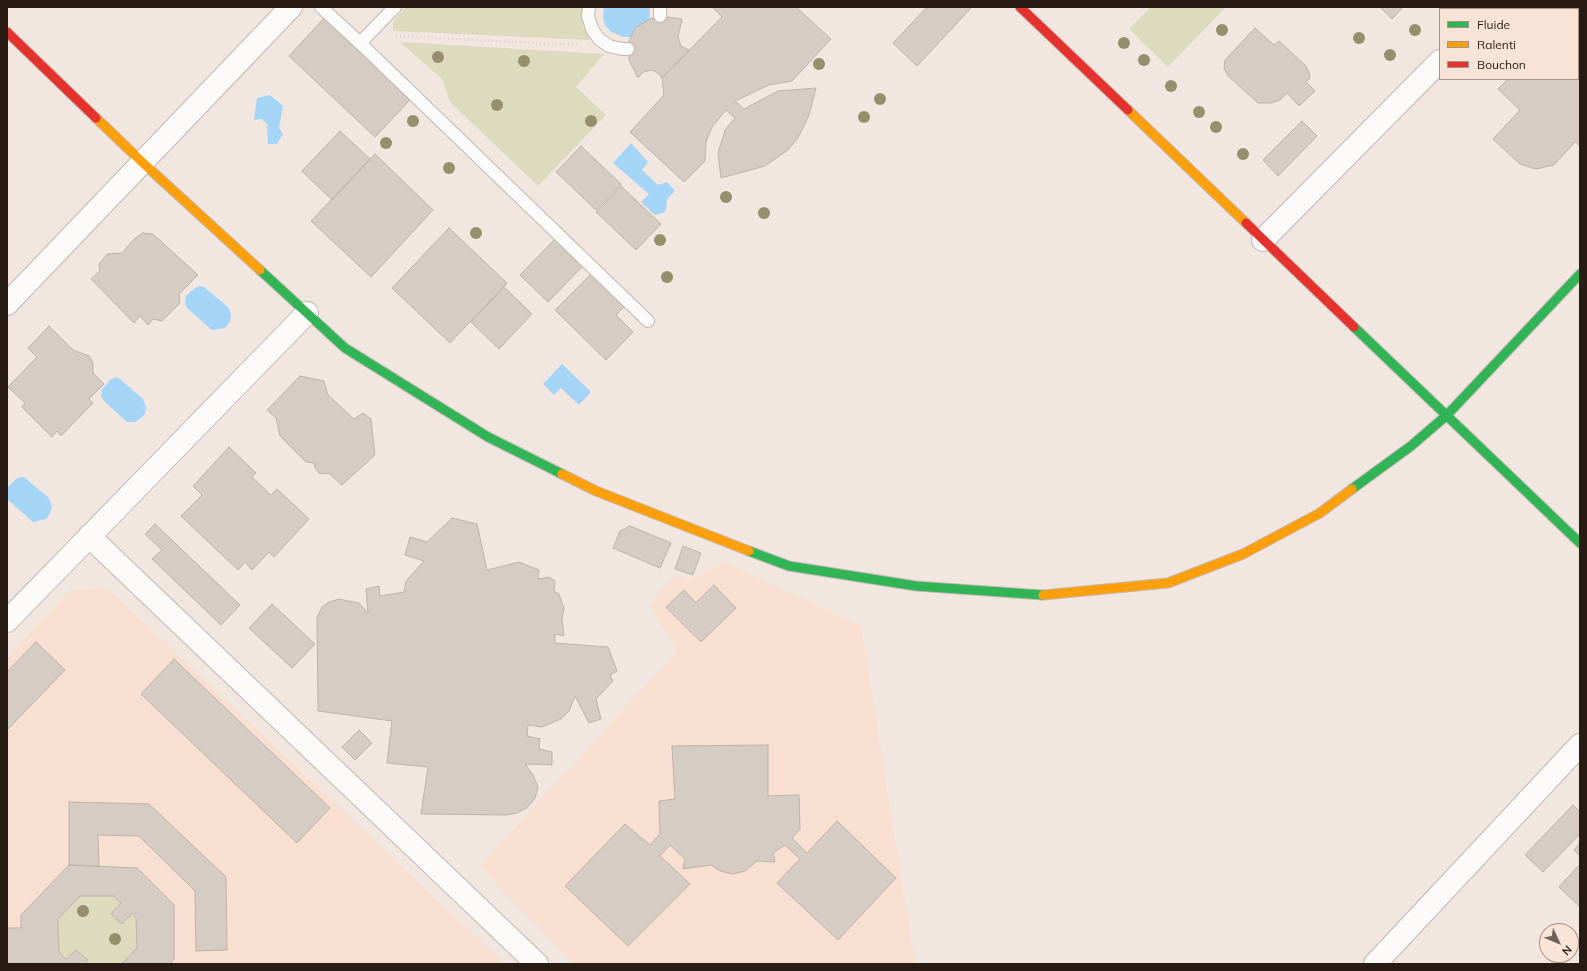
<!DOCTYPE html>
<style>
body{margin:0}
#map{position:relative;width:1587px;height:971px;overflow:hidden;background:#f2e6e0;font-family:Mulish,sans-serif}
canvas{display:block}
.frame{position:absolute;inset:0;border:8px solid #281b14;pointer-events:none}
.legend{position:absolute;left:1439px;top:8px;width:140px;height:72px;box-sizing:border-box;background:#fae4d8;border:1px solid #a6948a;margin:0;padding:5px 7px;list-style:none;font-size:12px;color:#281b14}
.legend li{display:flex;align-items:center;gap:8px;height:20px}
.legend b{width:20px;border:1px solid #a6948a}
.north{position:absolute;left:1539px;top:923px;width:40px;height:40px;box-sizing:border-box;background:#fae4d8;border:1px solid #a6948a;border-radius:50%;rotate:134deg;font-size:11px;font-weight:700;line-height:16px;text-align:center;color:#281b14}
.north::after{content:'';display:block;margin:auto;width:14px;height:18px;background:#6f625b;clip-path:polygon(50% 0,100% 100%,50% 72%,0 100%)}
</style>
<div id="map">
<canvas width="1587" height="971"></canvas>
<div class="frame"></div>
<ul class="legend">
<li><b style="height:5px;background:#30b455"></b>Fluide</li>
<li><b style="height:5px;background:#ff9f0a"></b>Ralenti</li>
<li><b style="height:5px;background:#e5322d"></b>Bouchon</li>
</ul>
<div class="north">N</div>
</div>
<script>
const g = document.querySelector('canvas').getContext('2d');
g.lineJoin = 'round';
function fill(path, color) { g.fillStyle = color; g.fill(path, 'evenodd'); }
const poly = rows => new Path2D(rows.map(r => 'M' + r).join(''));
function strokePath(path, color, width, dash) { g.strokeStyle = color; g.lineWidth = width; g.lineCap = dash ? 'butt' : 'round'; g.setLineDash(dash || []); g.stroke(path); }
fill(poly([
 [724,562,861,626,915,964,574,964,480,866,678,651,649,605,676,575,690,580],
 [107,588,504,964,7,964,7,657,71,590]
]), '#f8dfd2');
fill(poly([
 [406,7,582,7,584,28,590,40,393,31,393,21],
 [1151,7,1226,7,1168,67,1129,29],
 [400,42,604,54,576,87,606,115,538,186,450,102,442,79],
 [80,896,114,896,121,903,111,914,122,924,132,913,136,917,137,948,122,964,84,964,88,960,76,950,66,959,59,952,58,919]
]), '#dedabd');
fill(poly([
 [604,7,650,7,649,22,631,37,623,37,610,31,605,25,603,17],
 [270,95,283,106,279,128,283,134,277,144,268,144,267,124,261,119,254,120,257,98],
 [631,143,648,162,642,170,658,185,667,182,675,191,667,199,666,210,663,213,655,215,641,202,649,194,613,163],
 [200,286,204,287,228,307,231,314,230,322,225,328,212,330,187,308,185,303,186,296,195,288],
 [562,364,591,392,579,405,561,388,554,395,543,384],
 [116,377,120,379,143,399,146,407,145,414,140,419,134,422,127,422,103,400,101,396,102,389,110,380],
 [21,477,25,478,49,498,52,506,50,513,46,519,33,522,8,500,7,497,7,488,16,479]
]), '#a5d5f6');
const building = poly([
 [712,7,796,7,831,39,792,81,769,85,735,101,744,109,778,91,816,88,809,115,798,138,788,150,765,166,721,178,718,153,725,130,735,118,726,110,712,127,706,142,705,161,684,182,630,132,664,95,662,78,722,17,712,7],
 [927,7,972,7,917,66,893,43,927,7],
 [1380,7,1403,7,1392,19,1380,7],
 [326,16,412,98,375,137,289,56,326,16],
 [660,16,682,19,678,37,681,46,689,50,662,78,658,73,652,70,643,72,638,78,629,60,629,41,635,28,650,19,660,16],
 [1255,28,1274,45,1279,41,1305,65,1309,72,1310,78,1306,82,1315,91,1299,106,1287,93,1280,100,1271,103,1258,103,1228,76,1224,68,1225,60,1255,28],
 [1578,52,1580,54,1580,146,1575,142,1554,165,1536,169,1520,164,1493,139,1520,110,1498,89,1508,79,1578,79,1578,52],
 [1302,121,1317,136,1278,176,1263,160,1302,121],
 [340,131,370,159,332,200,302,171,340,131],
 [581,146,621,184,596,210,556,172,581,146],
 [375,154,433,210,371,277,311,221,375,154],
 [621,186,661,224,636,250,596,212,621,186],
 [449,228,507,283,450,343,392,288,449,228],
 [143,233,153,234,198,275,179,294,180,303,162,321,153,319,148,325,140,316,134,323,91,279,100,271,99,264,107,254,122,253,134,239,143,233],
 [556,238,584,265,548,302,520,275,556,238],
 [592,273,625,306,616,315,633,332,606,360,555,310,592,273],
 [504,287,532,314,499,349,471,322,504,287],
 [49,326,73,350,89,356,93,363,93,373,104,384,89,399,93,403,61,436,57,431,52,437,22,407,25,403,8,387,37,357,28,348,49,326],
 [300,376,324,381,328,395,354,419,363,413,371,419,375,455,342,485,330,474,319,473,315,468,314,463,306,462,280,436,276,418,267,410,300,376],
 [229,447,256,473,252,477,271,495,277,489,309,519,274,557,269,552,252,570,245,562,238,570,181,516,202,495,193,486,229,447],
 [452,518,477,524,487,570,519,562,539,570,538,579,549,577,555,581,554,591,559,594,564,608,562,619,564,636,555,634,555,643,608,647,617,671,610,675,613,681,596,699,601,719,589,723,575,696,569,711,561,719,542,727,528,725,527,736,540,739,539,749,552,752,552,765,525,764,533,775,538,787,535,798,527,808,517,813,507,815,421,814,428,767,387,763,392,721,318,711,317,617,322,607,329,602,339,599,359,603,368,613,366,589,379,586,380,596,404,592,406,581,424,561,405,555,410,537,427,542,452,518],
 [155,524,240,605,221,625,152,559,162,550,145,534,155,524],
 [630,526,671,543,660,568,613,548,620,531,630,526],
 [683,546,701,553,693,575,675,569,683,546],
 [714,585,736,608,701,642,666,607,684,590,696,603,714,585],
 [272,604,315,644,292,668,249,628,272,604],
 [36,642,65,670,7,730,7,672,36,642],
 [174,659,330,808,297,843,141,694,174,659],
 [359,730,372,743,355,760,342,747,359,730],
 [768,745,768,796,799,795,800,829,792,838,807,853,837,821,896,878,838,940,777,883,800,859,785,845,773,853,775,862,757,861,745,871,733,874,720,871,711,865,683,869,685,859,670,845,660,856,690,884,628,946,565,886,625,824,650,845,660,834,659,801,675,799,672,746,768,745],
 [69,802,149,804,226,877,227,950,196,951,195,891,139,836,98,835,99,866,69,865,69,802],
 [1573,805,1580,812,1580,834,1543,872,1525,855,1573,805],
 [1580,843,1580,856,1574,850,1580,843],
 [1580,864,1580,907,1559,887,1580,864],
 [69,865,137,868,174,905,174,959,170,964,122,964,137,948,136,917,132,913,122,924,111,914,121,903,114,896,80,896,58,919,59,952,66,959,76,950,88,960,84,964,7,964,7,928,21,928,21,915,69,865]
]);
fill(building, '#d5ccc3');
strokePath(building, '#bdb3ab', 1);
const lane = poly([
 [321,7,360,43],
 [395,7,360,43,648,321],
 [589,7,588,16,592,29,599,39,609,46,622,49,628,49],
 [660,16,660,7]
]);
const street = poly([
 [1491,9,1493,7],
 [1263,240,1440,61],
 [7,304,291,7],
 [89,536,537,964],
 [7,621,307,313],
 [1375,964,1580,745]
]);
const fast = poly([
 [260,270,345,348,488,437,562,474],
 [1354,327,1580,543],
 [1352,489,1411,446,1447,415,1580,274],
 [749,551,789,566,916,586,1043,595]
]);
const slow = poly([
 [1128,110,1246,223],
 [96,118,142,162,260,270],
 [562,474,596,491,749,551],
 [1043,595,1168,583,1243,554,1320,513,1352,489]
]);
const jam = poly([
 [1020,7,1128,110],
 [7,32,96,118],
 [1246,223,1354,327]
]);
strokePath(lane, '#c3b8b1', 14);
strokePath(street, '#c3b8b1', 24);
strokePath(fast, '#c3b8b1', 11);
strokePath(slow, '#c3b8b1', 11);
strokePath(jam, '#c3b8b1', 11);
strokePath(poly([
 [396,36,577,45]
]), '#d8d3d2', 2.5, [1, 3]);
strokePath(lane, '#fdfbfa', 12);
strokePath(street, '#fdfbfa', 22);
strokePath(fast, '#30b455', 9);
strokePath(slow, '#ff9f0a', 9);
strokePath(jam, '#e5322d', 9);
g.fillStyle = '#95906b';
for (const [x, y] of [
 [1222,30],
 [1415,30],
 [1359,38],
 [1124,43],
 [1390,55],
 [438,57],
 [1144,60],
 [524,61],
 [819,64],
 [1171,86],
 [880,99],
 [497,105],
 [1199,112],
 [864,117],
 [413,121],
 [591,121],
 [1216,127],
 [386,143],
 [1243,154],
 [449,168],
 [726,197],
 [764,213],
 [476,233],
 [660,240],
 [667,277],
 [83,911],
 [115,939]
]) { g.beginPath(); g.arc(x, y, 6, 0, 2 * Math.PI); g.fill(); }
</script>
